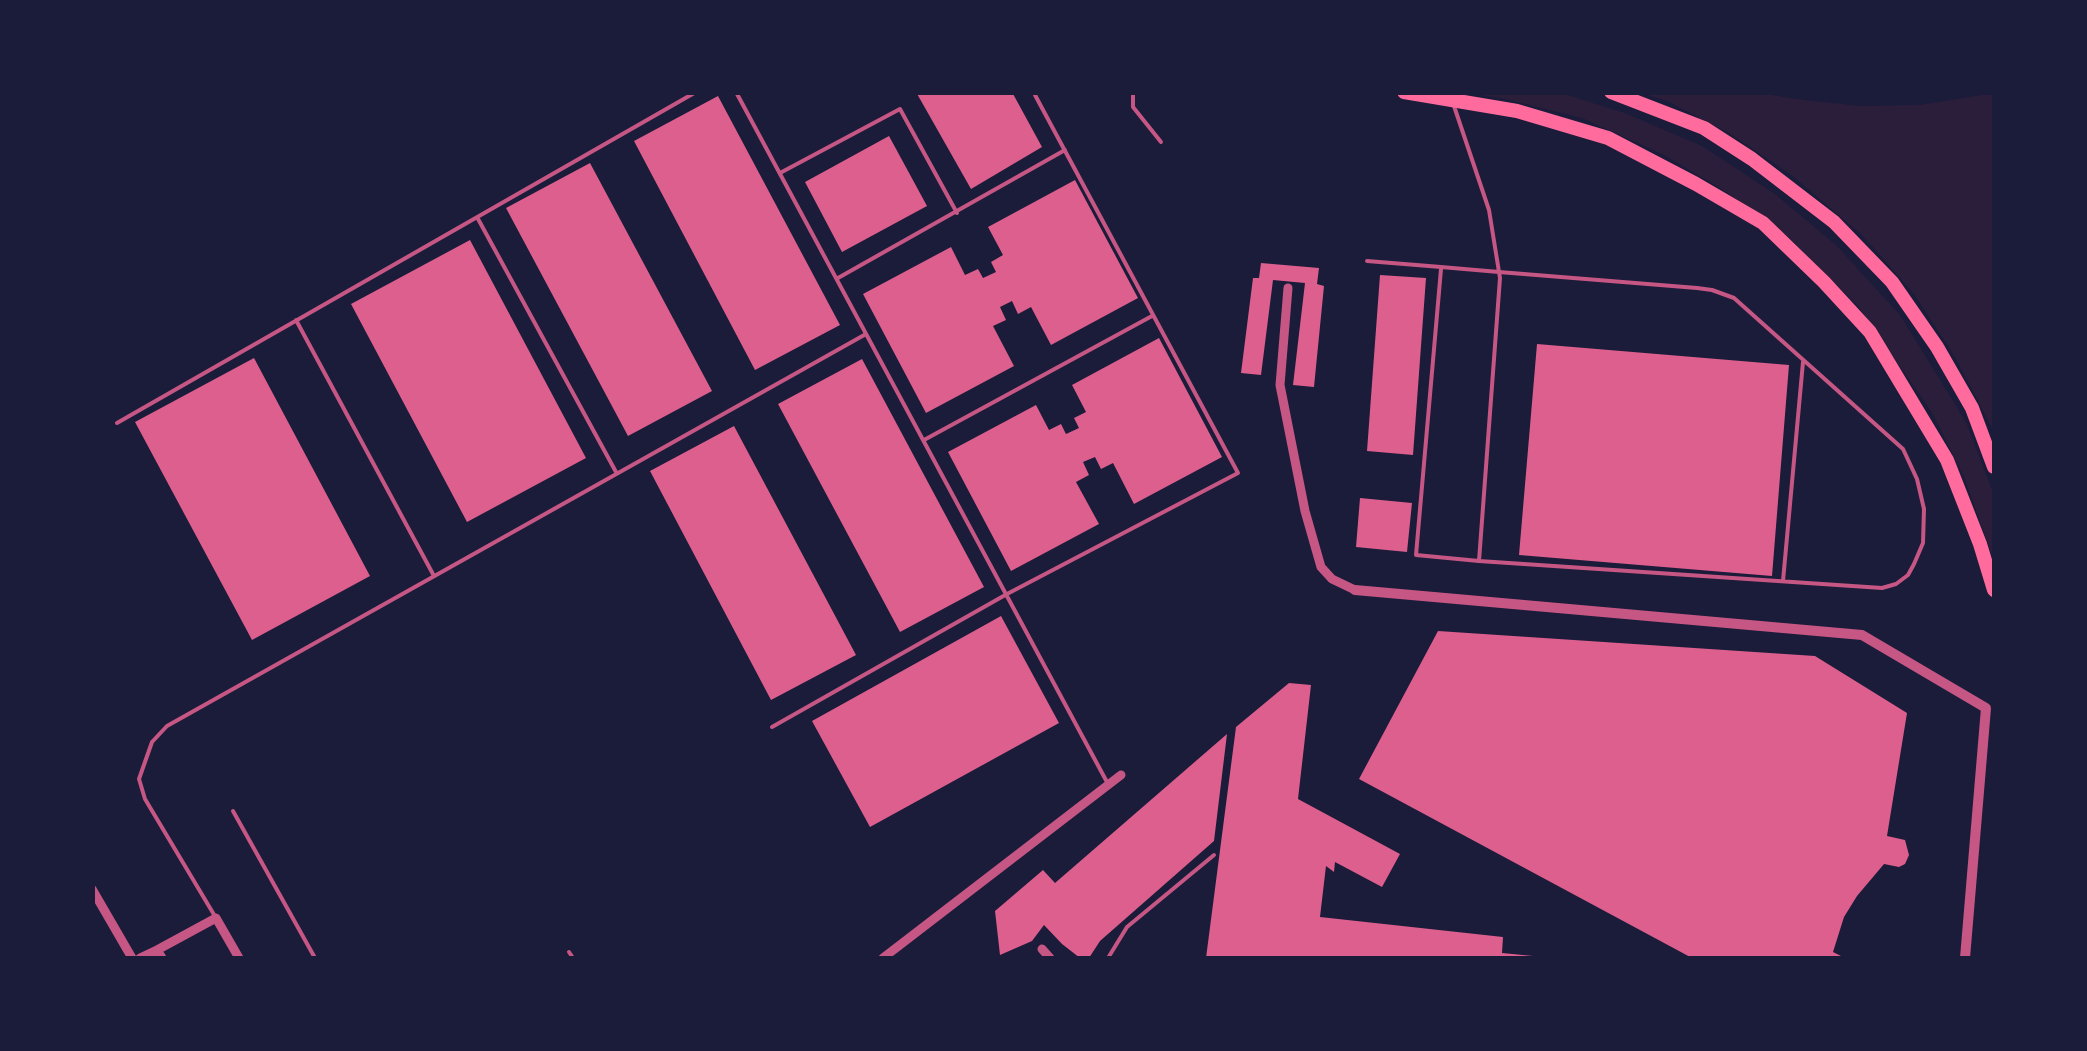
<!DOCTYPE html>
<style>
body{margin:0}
#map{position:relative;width:2087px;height:1051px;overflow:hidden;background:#1b1b3a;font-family:"DM Sans",sans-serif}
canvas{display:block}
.frame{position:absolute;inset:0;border:95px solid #1b1b3a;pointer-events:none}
</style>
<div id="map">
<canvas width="2087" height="1051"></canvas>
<div class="frame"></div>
</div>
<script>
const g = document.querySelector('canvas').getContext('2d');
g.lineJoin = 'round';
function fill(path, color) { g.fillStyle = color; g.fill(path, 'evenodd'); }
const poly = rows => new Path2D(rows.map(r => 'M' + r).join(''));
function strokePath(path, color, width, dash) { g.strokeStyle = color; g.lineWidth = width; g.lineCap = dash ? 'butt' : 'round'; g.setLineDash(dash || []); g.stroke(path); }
fill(poly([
 [1463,93,1561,93,1622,112,1702,146,1775,194,1836,245,1900,315,1966,422,1994,495,1994,560,1964,477,1933,414,1858,306,1787,236,1725,191,1664,155,1582,118,1501,98],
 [1641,93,1759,93,1804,100,1861,106,1920,105,1994,93,1994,432,1955,357,1914,294,1862,235,1794,177,1729,133,1667,101]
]), '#2a1e3b');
fill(poly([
 [916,92,1012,92,1042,147,971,189],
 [718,96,840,325,755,370,634,141],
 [889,136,927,206,842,252,805,182],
 [590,163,712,391,628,436,506,208],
 [1075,180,1138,298,1051,345,1031,307,1018,314,1012,301,1000,307,1006,320,993,326,1014,366,926,413,863,294,951,247,965,275,978,269,983,278,996,272,991,262,1003,255,988,227],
 [470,240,586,458,467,522,351,304],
 [1261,263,1319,268,1317,284,1324,286,1314,387,1293,385,1305,283,1273,280,1261,375,1241,373,1253,278,1259,278],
 [1380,275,1426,278,1413,455,1367,451],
 [1159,338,1222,457,1134,504,1113,463,1101,469,1095,457,1083,462,1089,475,1076,482,1099,524,1011,571,948,452,1036,405,1049,430,1061,424,1066,434,1079,428,1074,418,1086,412,1072,385],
 [1537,344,1789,365,1772,576,1519,555],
 [254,358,370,576,252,640,135,422],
 [862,359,984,587,900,632,778,404],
 [734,426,856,655,771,700,650,471],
 [1360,498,1412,503,1407,552,1356,547],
 [1001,616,1059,723,870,827,812,721],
 [1438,631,1815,656,1907,713,1887,836,1905,840,1909,855,1905,864,1899,867,1884,864,1857,896,1844,917,1833,952,1845,958,1692,958,1359,779],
 [1289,683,1311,685,1298,799,1400,854,1382,887,1335,862,1334,872,1326,866,1320,917,1503,937,1502,953,1533,956,1532,958,1206,958,1236,727],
 [1227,734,1214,841,1100,941,1089,958,1080,958,1062,944,1044,925,1032,941,1000,955,995,911,1043,870,1055,883]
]), '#dd5f8e');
strokePath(poly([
 [736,92,1108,784],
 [1133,92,1133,107,1161,142],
 [780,173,900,109,957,213],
 [477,217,616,472],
 [1367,261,1441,267,1499,272,1697,288,1712,290,1734,298,1903,449,1917,479,1924,509,1923,543,1914,564,1908,575,1896,584,1882,588,1479,561,1500,278,1499,272,1489,210,1454,106],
 [1441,269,1416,555,1479,561],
 [838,278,1065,150],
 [296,320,434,576],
 [117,423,696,92],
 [924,440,1152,316],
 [1783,581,1803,362],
 [772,727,1007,594,1238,473,1035,95],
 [233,811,315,958],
 [216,918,145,799,139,779,152,742,167,726,866,334],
 [569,952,573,958],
 [1108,958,1127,927,1214,855]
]), '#c65784', 4);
strokePath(poly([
 [1288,288,1280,385,1305,511,1321,567,1332,579,1355,590],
 [92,889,132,958],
 [1042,949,1050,958],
 [140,958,157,950],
 [162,958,157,950,216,918,239,958],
 [883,958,1121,775]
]), '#c65784', 9);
strokePath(poly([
 [1355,590,1862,635,1986,708,1965,958]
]), '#c65784', 10);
strokePath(poly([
 [1404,92,1517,111,1608,138,1696,184,1763,223,1824,282,1870,332,1947,460,1980,544,1994,590],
 [1611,92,1704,128,1752,159,1834,222,1892,282,1937,347,1972,408,1994,467]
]), '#ff6b9d', 14);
</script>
